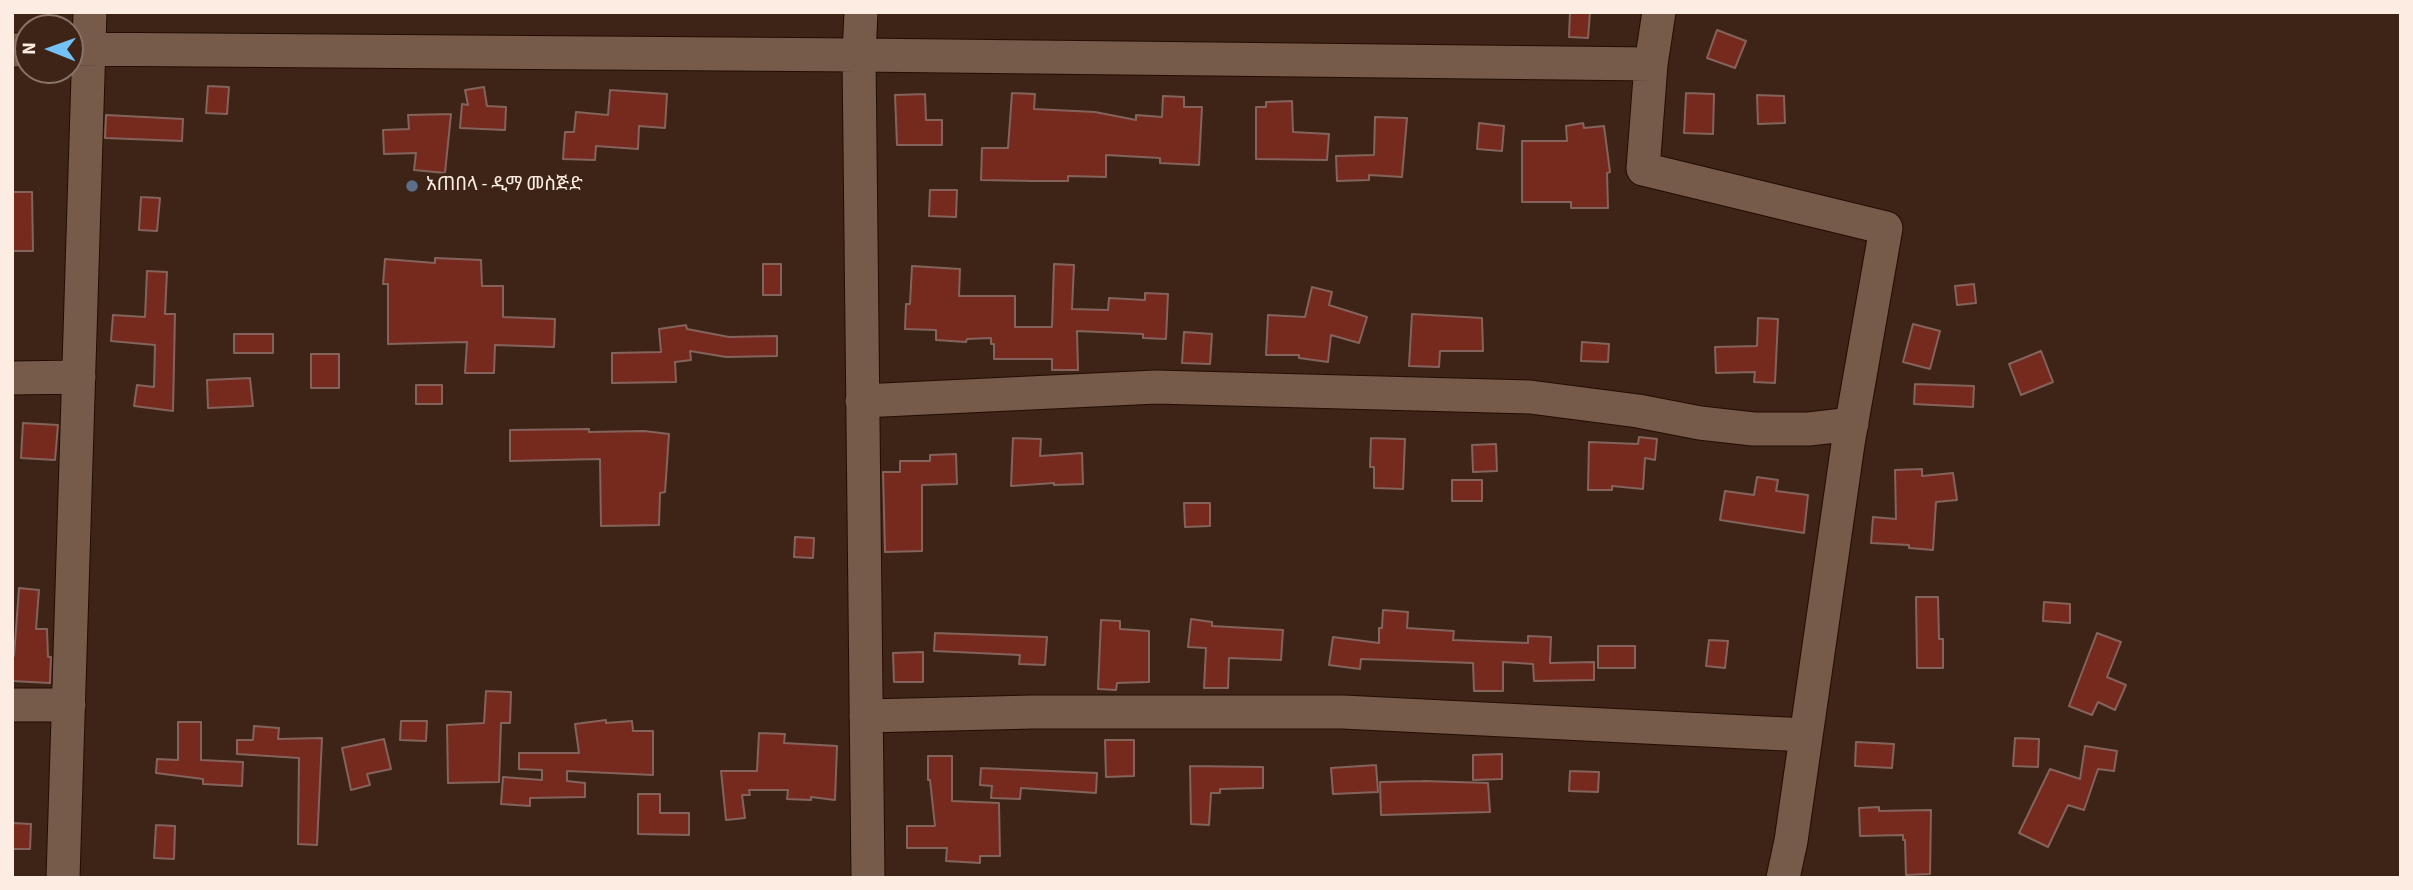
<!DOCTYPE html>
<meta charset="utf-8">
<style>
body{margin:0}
#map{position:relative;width:2413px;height:890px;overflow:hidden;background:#3d2416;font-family:"Source Sans 3",sans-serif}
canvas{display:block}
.frame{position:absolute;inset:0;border:14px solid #fcece2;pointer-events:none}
.north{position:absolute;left:14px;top:14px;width:70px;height:70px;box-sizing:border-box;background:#3d2416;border:2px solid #897468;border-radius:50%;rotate:271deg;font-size:19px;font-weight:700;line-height:28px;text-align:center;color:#fcece2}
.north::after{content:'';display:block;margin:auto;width:24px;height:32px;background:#73c1f5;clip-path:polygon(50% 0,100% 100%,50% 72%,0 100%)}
</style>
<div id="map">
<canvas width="2413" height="890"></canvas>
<div class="frame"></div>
<div class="north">N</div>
</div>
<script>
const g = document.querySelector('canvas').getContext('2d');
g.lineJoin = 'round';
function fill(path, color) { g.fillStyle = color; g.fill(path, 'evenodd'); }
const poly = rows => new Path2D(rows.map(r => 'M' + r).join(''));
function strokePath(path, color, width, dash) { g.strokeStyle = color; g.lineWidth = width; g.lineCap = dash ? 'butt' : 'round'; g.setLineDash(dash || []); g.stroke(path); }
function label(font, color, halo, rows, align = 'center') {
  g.font = font + ' "Source Sans 3","Noto Sans Ethiopic",sans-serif'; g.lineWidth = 6; g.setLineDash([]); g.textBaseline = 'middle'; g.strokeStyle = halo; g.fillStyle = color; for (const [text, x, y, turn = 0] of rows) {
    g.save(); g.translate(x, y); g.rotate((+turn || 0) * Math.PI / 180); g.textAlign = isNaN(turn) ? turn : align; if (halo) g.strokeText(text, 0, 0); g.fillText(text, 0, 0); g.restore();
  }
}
const building = poly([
 [1570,12,1590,12,1588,38,1569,37,1570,12],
 [1717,30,1746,41,1735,68,1707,58,1717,30],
 [208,86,229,87,227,114,206,113,208,86],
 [484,87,487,106,506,107,505,130,460,128,462,104,468,105,465,90,484,87],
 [610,90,667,94,665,128,639,126,638,149,596,146,595,160,563,159,565,132,574,132,576,112,608,115,610,90],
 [1012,93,1035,94,1034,109,1095,112,1136,120,1136,115,1162,117,1163,96,1184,97,1184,107,1202,107,1199,165,1160,163,1160,158,1106,155,1106,177,1068,176,1068,181,1032,181,981,180,982,148,1008,148,1012,93],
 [1686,93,1714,94,1713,134,1684,133,1686,93],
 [925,94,926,120,942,120,942,145,897,145,895,95,925,94],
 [1757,95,1784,96,1785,123,1758,124,1757,95],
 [1292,101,1293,132,1329,134,1327,160,1256,159,1256,107,1266,107,1266,102,1292,101],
 [451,114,445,173,414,170,416,153,384,154,383,130,409,129,408,115,451,114],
 [106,115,183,119,182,141,105,138,106,115],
 [1375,117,1407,118,1402,177,1369,175,1369,180,1337,181,1336,156,1374,155,1375,117],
 [1479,123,1504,126,1502,151,1477,149,1479,123],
 [1583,123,1584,128,1604,126,1610,172,1607,173,1608,208,1571,208,1571,202,1522,202,1522,141,1567,141,1566,126,1583,123],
 [930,190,957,190,956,217,929,216,930,190],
 [12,192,32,192,33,251,12,251,12,192],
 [141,197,160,198,157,231,139,230,141,197],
 [435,258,481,260,482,286,503,286,503,317,555,319,554,347,495,345,494,373,465,373,467,342,388,344,388,284,383,284,385,259,435,263,435,258],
 [763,264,781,264,781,295,763,295,763,264],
 [1054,264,1074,265,1072,309,1108,310,1109,298,1145,300,1145,293,1168,294,1166,339,1143,338,1143,334,1077,331,1078,370,1052,370,1052,359,994,359,994,344,991,344,991,338,967,339,966,342,936,340,936,330,905,329,906,304,910,304,912,266,960,269,959,296,1015,296,1015,327,1052,327,1054,264],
 [147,271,167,272,165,314,175,314,173,411,134,406,137,385,154,387,155,345,111,341,113,315,145,317,147,271],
 [1974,284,1976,303,1957,305,1955,286,1974,284],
 [1312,287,1332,292,1329,305,1367,317,1359,343,1331,335,1328,362,1299,358,1299,355,1266,355,1268,315,1305,317,1312,287],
 [1412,314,1482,318,1483,351,1440,351,1439,367,1409,366,1412,314],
 [1758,318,1778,319,1775,383,1754,382,1755,372,1716,373,1715,347,1757,346,1758,318],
 [1913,324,1940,331,1930,369,1903,362,1913,324],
 [686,325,687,329,729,337,777,336,777,356,726,357,690,351,691,360,675,362,676,382,612,383,612,353,661,352,659,329,686,325],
 [1184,332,1212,334,1210,364,1182,363,1184,332],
 [234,334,273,334,273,353,234,353,234,334],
 [1582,342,1609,344,1608,362,1581,361,1582,342],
 [2041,351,2053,382,2021,395,2009,364,2041,351],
 [311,354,339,354,339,388,311,388,311,354],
 [250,378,253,406,208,408,207,380,250,378],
 [1915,384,1974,386,1973,407,1914,404,1915,384],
 [416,385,442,385,442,404,416,404,416,385],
 [23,423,58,425,55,460,21,458,23,423],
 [589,429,589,432,644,431,669,434,665,492,660,493,659,525,601,526,600,459,510,461,510,430,589,429],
 [1639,437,1657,439,1655,460,1645,458,1643,489,1612,486,1612,490,1588,490,1589,442,1638,444,1639,437],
 [1013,438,1041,439,1040,456,1082,453,1083,484,1054,485,1054,483,1011,486,1013,438],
 [1371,438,1405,439,1403,489,1374,488,1374,467,1370,467,1371,438],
 [1496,444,1497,471,1473,472,1472,445,1496,444],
 [956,454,957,484,922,485,922,551,885,552,883,472,900,472,900,461,930,461,930,455,956,454],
 [1922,469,1922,476,1953,473,1957,500,1936,502,1933,550,1909,548,1909,545,1871,543,1873,517,1896,519,1895,470,1922,469],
 [1757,477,1778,480,1776,491,1808,495,1804,533,1720,520,1725,491,1754,495,1757,477],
 [1452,480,1482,480,1482,501,1452,501,1452,480],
 [1184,503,1210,503,1210,526,1185,527,1184,503],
 [795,537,814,538,813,558,794,557,795,537],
 [19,588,39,590,36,629,47,629,48,657,51,657,50,683,12,681,12,656,14,656,19,588],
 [1916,597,1938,597,1939,639,1943,639,1943,668,1917,668,1916,597],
 [2044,602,2070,604,2070,623,2043,621,2044,602],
 [1383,610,1408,612,1407,628,1454,631,1453,640,1528,643,1528,636,1551,637,1550,663,1594,662,1594,680,1534,681,1533,664,1503,662,1503,691,1474,691,1473,663,1361,659,1360,669,1329,665,1333,637,1379,643,1379,628,1382,628,1383,610],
 [1191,619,1212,622,1212,626,1283,630,1281,660,1229,658,1228,688,1204,688,1206,648,1188,647,1191,619],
 [1101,620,1120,621,1120,629,1149,631,1149,682,1117,683,1116,690,1098,689,1101,620],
 [935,633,1047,637,1045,665,1019,664,1020,655,934,651,935,633],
 [2097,633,2121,642,2107,677,2126,685,2115,710,2098,702,2092,715,2069,706,2097,633],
 [1709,640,1728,641,1725,668,1706,666,1709,640],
 [1598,646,1635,646,1635,668,1598,668,1598,646],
 [923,652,923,682,894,682,893,653,923,652],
 [486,691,511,692,510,723,501,723,499,782,448,783,447,725,484,723,486,691],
 [606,720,606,723,632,721,633,731,653,731,653,775,567,771,567,781,585,783,585,797,530,798,530,806,501,804,503,777,542,780,542,770,519,769,519,753,579,753,575,724,606,720],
 [401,721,427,721,426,741,400,740,401,721],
 [178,722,201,722,201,760,243,762,242,786,203,784,203,779,156,773,157,759,178,760,178,722],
 [254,726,279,728,278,739,322,738,317,845,298,844,299,758,237,754,237,740,253,740,254,726],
 [759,733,785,734,784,743,837,746,835,800,811,797,811,800,787,799,788,790,749,790,750,795,742,795,745,818,726,820,721,771,757,771,759,733],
 [2015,738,2039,739,2038,767,2013,766,2015,738],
 [384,739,391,769,367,774,370,785,351,790,342,748,384,739],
 [1105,740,1134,740,1134,776,1106,777,1105,740],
 [1856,742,1894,744,1892,768,1855,766,1856,742],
 [2085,746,2117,751,2114,771,2098,769,2084,810,2068,805,2048,847,2019,833,2050,769,2080,779,2085,746],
 [1502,754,1502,779,1473,780,1473,755,1502,754],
 [928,756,952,756,952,801,999,803,1000,856,980,856,980,863,946,861,947,848,907,848,907,826,935,826,930,780,928,780,928,756],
 [1376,765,1378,792,1333,794,1331,768,1376,765],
 [1190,766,1263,767,1263,788,1220,789,1220,793,1211,793,1209,825,1191,824,1190,766],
 [981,768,1097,773,1096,793,1021,788,1020,799,991,798,992,786,980,785,981,768],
 [1570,771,1599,772,1598,792,1569,791,1570,771],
 [1423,781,1488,783,1490,812,1381,815,1380,782,1423,781],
 [638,794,660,794,660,813,689,813,689,835,638,834,638,794],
 [1879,807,1879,811,1931,810,1930,874,1906,875,1905,840,1903,840,1903,835,1860,836,1859,808,1879,807],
 [12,823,31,824,30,849,12,849,12,823],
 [156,825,175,826,174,859,154,858,156,825]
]);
fill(building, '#762a1e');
strokePath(building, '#84635c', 2);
const minor = poly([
 [861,12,859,55,868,878],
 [1659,12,1651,64,1643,169,1886,228,1848,444,1791,841,1783,878],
 [70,49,859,55,1651,64],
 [12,50,28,50],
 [12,378,79,377],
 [862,401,1156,387,1530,397,1638,411,1700,423,1753,429,1809,429,1852,424],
 [12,705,69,705],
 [866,716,1033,712,1343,712,1806,735],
 [63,878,90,12]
]);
strokePath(minor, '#230d02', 35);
strokePath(minor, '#765a4a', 33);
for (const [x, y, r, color] of [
 [412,186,7,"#5c6f8a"]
]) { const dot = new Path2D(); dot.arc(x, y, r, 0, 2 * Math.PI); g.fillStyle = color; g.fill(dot); strokePath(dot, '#3d2416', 2.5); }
label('19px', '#fcece2', '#3d2416', [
 ["አጠበላ - ዲማ መስጅድ",426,186]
], 'left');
</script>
